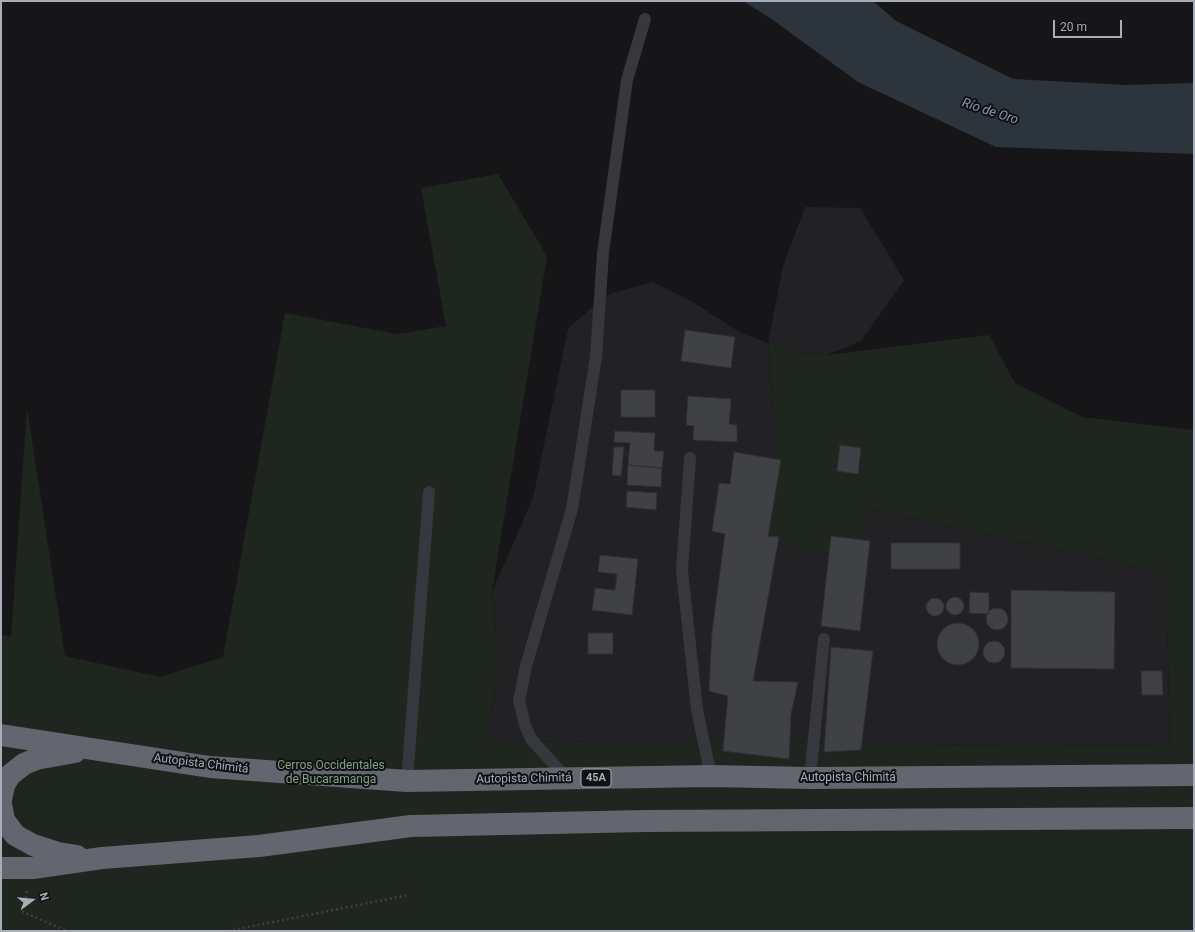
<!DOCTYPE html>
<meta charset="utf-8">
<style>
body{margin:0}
#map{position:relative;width:1195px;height:932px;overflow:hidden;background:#161618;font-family:Roboto,sans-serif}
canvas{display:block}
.frame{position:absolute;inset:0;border:2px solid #a8adb8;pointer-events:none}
.north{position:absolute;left:12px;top:880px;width:40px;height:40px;-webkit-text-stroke:3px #111113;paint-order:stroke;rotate:74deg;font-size:11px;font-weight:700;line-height:16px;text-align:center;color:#a8adb8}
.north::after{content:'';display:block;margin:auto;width:14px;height:18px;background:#a8adb8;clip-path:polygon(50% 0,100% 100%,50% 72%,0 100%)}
.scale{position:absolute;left:1053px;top:20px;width:69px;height:18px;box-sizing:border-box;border:2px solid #a8adb8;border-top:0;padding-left:5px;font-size:12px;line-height:14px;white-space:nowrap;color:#a8adb8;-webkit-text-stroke:3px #111113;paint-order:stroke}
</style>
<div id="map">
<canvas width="1195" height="932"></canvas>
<div class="frame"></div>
<div class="north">N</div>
<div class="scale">20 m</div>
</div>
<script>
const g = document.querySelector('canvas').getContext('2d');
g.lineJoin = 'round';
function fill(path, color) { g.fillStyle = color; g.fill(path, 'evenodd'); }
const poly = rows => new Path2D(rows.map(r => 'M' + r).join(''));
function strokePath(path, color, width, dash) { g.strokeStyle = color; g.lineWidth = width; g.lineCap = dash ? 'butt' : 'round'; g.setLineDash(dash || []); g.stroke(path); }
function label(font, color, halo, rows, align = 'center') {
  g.font = font + ' Roboto,sans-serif'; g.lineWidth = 4; g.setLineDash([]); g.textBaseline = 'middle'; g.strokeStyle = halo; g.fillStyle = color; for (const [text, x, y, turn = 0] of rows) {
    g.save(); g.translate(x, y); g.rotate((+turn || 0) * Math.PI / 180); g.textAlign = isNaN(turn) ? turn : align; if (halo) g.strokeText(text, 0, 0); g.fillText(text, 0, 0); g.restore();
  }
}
fill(poly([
 [805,207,860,208,904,280,861,341,827,355,798,354,768,343,776,447,767,541,869,509,1166,573,1170,746,486,741,499,666,492,592,533,498,568,329,606,295,653,282,693,302,741,333,768,343,783,266]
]), '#222225');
fill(poly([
 [498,174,547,256,492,592,499,666,486,741,1170,746,1166,573,869,509,856,559,767,541,776,447,768,343,798,354,827,355,989,335,1015,383,1082,417,1194,430,1194,931,1,931,1,634,11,637,27,408,65,656,160,677,223,657,285,313,397,334,446,326,421,188]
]), '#1e261f');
fill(poly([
 [743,1,873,1,896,21,1013,79,1126,85,1194,83,1194,154,996,147,858,82,770,18]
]), '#2c353c');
const building = poly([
 [685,330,735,337,731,368,681,361,685,330],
 [621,390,655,390,655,417,621,417,621,390],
 [688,396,731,399,729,424,737,425,737,442,693,440,694,426,686,425,688,396],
 [615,431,655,433,654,451,664,451,662,468,628,465,630,443,614,442,615,431],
 [840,445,861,448,858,474,837,471,840,445],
 [614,447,624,447,621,476,612,475,614,447],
 [734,452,781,460,768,536,779,537,753,681,798,682,791,714,789,759,723,751,728,696,709,691,712,632,725,534,712,531,719,483,730,484,734,452],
 [628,465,662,468,661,487,627,485,628,465],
 [627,491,657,493,656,510,626,507,627,491],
 [831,536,870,541,860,631,821,626,831,536],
 [891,543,960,543,960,569,891,569,891,543],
 [600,555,638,559,632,615,592,610,595,588,615,590,617,574,598,572,600,555],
 [1011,590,1115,592,1114,669,1011,668,1011,590],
 [970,592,989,593,989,614,969,613,970,592],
 '946 606a9 9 0 1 1 18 0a9 9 0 1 1-18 0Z',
 '926 607a9 9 0 1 1 18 0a9 9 0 1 1-18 0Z',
 '986 619a11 11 0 1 1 22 0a11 11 0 1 1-22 0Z',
 '937 644a21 21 0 1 1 42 0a21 21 0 1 1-42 0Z',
 [588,633,613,633,613,654,588,654,588,633],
 '983 652a11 11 0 1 1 22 0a11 11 0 1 1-22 0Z',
 [831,647,873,651,861,750,824,752,831,647],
 [1141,671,1162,671,1163,695,1142,695,1141,671]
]);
fill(building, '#404145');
strokePath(building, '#303034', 1);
strokePath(poly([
 [27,891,23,912,67,931],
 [228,931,409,895]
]), '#3d3f44', 2.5, [2, 3]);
strokePath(poly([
 [690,458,682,570,697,710,711,776],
 [566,778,531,739,525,725,519,701,526,666,572,509,596,357,603,253,627,80,645,19],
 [810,778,824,639],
 [407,781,429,492]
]), '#37383d', 12);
strokePath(poly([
 [1,735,210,767,407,781,711,776,810,778,1194,775],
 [1,800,4,785,10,775,24,764,36,759,75,752],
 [1,804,4,820,15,835,33,845,58,853,77,856],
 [1,868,33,868,102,858,259,846,411,826,645,821,1194,818]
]), '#63666e', 22);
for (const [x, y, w] of [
 [596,778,30]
]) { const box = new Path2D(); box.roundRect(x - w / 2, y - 9, w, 18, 3); g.fillStyle = '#111113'; g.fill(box); strokePath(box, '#a8adb8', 1); }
label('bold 11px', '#a8adb8', null, [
 ["45A",596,778]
]);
label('12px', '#a8adb8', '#111113', [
 ["Autopista Chimitá",201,764,7],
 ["Autopista Chimitá",848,778],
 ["Autopista Chimitá",524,779,-1]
]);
label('12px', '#7fa381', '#111113', [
 ["Cerros Occidentales",331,766],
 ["de Bucaramanga",331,780]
]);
label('italic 13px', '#7f9bb3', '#111113', [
 ["Río de Oro",990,112,18]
]);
</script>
